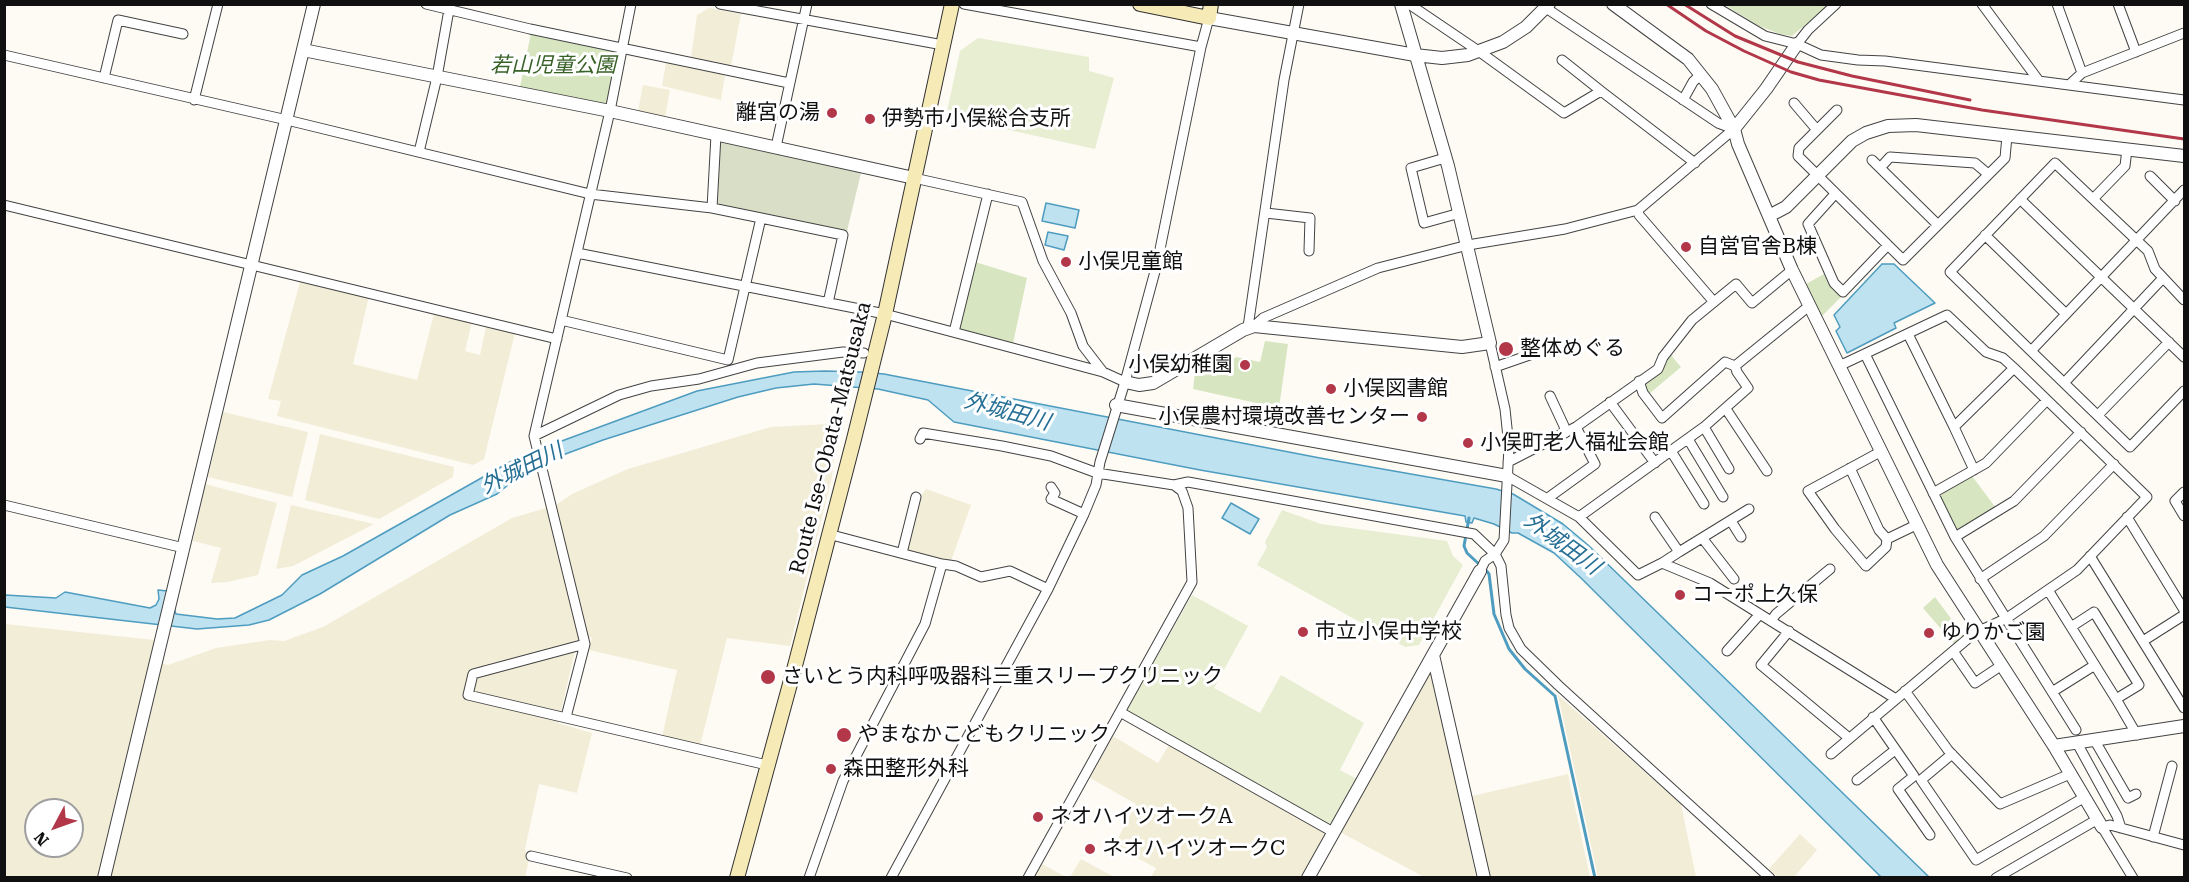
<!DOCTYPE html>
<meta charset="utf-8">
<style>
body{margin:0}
#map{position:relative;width:2189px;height:882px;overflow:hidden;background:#fefbf5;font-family:"Roboto Serif",serif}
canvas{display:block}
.frame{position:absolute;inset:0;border:6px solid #101010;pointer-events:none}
.north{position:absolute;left:24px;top:798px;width:60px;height:60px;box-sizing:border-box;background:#fff;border:2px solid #9f9f9f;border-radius:50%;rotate:229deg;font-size:16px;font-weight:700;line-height:24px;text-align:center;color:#101010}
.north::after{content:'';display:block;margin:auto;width:21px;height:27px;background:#b23748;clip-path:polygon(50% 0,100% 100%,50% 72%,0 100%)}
</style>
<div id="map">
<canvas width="2189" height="882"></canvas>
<div class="frame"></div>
<div class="north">N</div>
</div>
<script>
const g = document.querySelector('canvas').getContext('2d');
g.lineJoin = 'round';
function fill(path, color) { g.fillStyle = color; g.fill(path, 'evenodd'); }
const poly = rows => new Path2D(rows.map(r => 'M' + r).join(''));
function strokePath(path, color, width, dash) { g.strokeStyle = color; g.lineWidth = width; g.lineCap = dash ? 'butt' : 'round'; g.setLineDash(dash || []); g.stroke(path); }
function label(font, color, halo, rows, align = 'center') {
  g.font = font + ' "Roboto Serif","Noto Sans JP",serif'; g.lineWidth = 6; g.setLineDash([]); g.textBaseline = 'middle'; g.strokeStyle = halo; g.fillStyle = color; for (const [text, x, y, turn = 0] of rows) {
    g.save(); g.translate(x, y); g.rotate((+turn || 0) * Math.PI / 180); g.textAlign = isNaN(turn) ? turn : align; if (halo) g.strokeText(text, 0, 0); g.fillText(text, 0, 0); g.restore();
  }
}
fill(poly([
 [709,8,741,14,731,66,691,57,697,15],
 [666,62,725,75,721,100,662,86],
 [643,85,670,90,665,118,638,111],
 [306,281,369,296,353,364,417,380,434,314,472,322,465,351,480,355,486,327,515,333,484,459,473,465,277,416,281,401,268,399,300,282],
 [223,412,308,432,292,497,208,477],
 [828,424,834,461,832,477,790,646,727,638,700,746,662,737,677,670,589,650,592,637,577,643,558,723,592,733,577,793,539,784,525,849,529,860,525,877,5,878,5,624,154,640,151,661,168,665,216,648,270,640,284,641,323,627,512,518,556,505,572,494,628,469,771,427],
 [36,810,72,810,72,846,36,846],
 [320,434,454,467,453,477,379,519,305,500],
 [205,484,277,503,258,575,228,582,211,583,221,548,193,541],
 [926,489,971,505,951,561,943,562,905,551,922,494],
 [291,505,374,524,293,566,276,569],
 [1432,667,1476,877,1424,877,1340,832],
 [1558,695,1681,804,1696,877,1598,877],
 [1113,736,1158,763,1169,745,1323,830,1325,835,1302,877,1151,877,1156,868,1114,846,1136,804,1090,778],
 [1568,774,1590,877,1490,877,1472,796],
 [1800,834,1817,850,1794,877,1778,877,1769,869],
 [1081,859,1101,870,1115,877,1070,877],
 [1042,864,1066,877,1035,876]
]), '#f2edd7');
fill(poly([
 [1725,5,1725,4,1829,5,1792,36,1780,34,1759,26],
 [531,33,613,51,616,54,607,102,604,104,520,87],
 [972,261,1027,278,1012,348,954,332],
 [1824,274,1829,285,1841,297,1821,317,1806,284],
 [1265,341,1288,344,1279,408,1193,389,1195,373,1223,356,1228,362,1236,357,1260,362],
 [1670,354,1681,367,1649,394,1645,390,1646,382],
 [1972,476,1996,508,1959,530,1954,528,1939,498,1943,493],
 [1935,597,1964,636,1954,644,1923,608]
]), '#d7e6c1');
fill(poly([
 [720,140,862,169,847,231,716,204]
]), '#d9dfc6');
fill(poly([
 [978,38,1089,57,1089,71,1114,78,1095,149,946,116,960,51],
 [1282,510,1321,524,1447,541,1453,556,1463,565,1419,645,1405,647,1257,565,1267,547,1265,542],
 [1192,595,1248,626,1214,688,1260,713,1281,675,1364,723,1340,770,1357,779,1332,822,1328,824,1126,712]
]), '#e7eed2');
const water = poly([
 [1046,203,1079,210,1075,228,1042,221,1046,203],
 [1048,232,1068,236,1064,250,1045,245,1048,232],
 [1882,264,1894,264,1935,303,1894,323,1896,328,1847,353,1836,331,1840,327,1834,315,1882,264],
 [825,371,861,372,884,374,1320,458,1496,489,1513,494,1563,524,1588,545,1929,877,1881,877,1582,579,1554,553,1518,533,1512,533,1494,524,1474,518,1472,523,1466,522,1465,516,1200,470,954,422,928,400,878,389,814,384,776,388,738,397,603,440,544,462,524,472,497,494,450,515,320,594,269,620,249,625,197,629,5,607,5,595,56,598,65,592,150,608,156,605,159,599,158,590,168,591,176,614,217,619,235,618,282,595,302,575,343,556,508,463,532,452,697,391,794,372,825,371],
 [1231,503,1259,519,1250,534,1222,518,1231,503]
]);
fill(water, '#bfe2f0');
strokePath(water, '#4e9cbf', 1.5);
strokePath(poly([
 [1469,518,1464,546,1467,553,1480,565],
 [1485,569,1489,574,1494,614,1509,649,1525,669,1555,696,1595,878]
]), '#4e9cbf', 3);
const minor = poly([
 [426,4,530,29,789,83],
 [720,4,943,45],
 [964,4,1201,47],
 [1409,4,1480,52,1564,113,1601,91,1695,163],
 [1711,4,1765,36,1797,44,1821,55,1858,60,1885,61,2184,100],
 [1982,4,2039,81],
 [2057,4,2082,73],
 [2118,4,2136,52],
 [1546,8,1718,123,1734,129],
 [1797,44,1808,30,1836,4],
 [4,55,287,120,590,194,712,208,761,218,728,360,561,320],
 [1562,60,1601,91],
 [104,78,118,20,183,34],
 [2070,84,2082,73,2184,33],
 [194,100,218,4],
 [1683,100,1693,82,1701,74],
 [1794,103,1817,130],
 [1837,110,1799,148,1798,156,1903,260,2005,158,2007,136],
 [776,147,807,4],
 [2127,149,2125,166,2093,199,2148,251,2155,269,2184,300],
 [419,152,437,77,450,4],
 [1445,158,1411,168,1424,223,1460,213],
 [1872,160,1938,225],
 [1880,168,1890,157,1975,163,1988,174],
 [2150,176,2175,201],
 [914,178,1022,202,1043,261,1071,313,1083,346,1103,372],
 [1835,194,1808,224,1834,283,1843,292,1888,245],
 [2020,199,2184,357],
 [2093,199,2055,163,1950,272,2031,351,2184,190],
 [4,205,557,339],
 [712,208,716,135],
 [1638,210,1639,215,1714,302],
 [1266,213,1310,218,1309,251],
 [761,218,843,235,828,303],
 [1985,235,2066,314],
 [577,253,885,314,1103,372,1125,382],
 [1254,326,1263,318,1378,268,1468,245,1565,229,1638,210,1734,129],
 [1248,327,1284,80,1299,4],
 [954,332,988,194],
 [1908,334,1954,427,2014,368],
 [2031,351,2130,447,2184,391],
 [1865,354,1955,537,2076,730],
 [1495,367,1544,350],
 [1639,381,1643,393,1662,418,1725,362,1735,366],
 [2064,383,2163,278],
 [1550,396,1564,426,1565,433],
 [1610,402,1655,463],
 [1726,409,1767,471],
 [2098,415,2169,342],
 [1704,427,1729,469],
 [1954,427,1974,470],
 [534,436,619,395,651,386,699,379,757,363,843,352,864,353],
 [920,439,923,433,1002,446,1051,456,1097,473,1174,485,1182,491,1188,508,1192,582,1028,878],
 [1688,439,1723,497],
 [1671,451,1704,504],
 [1880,452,1808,491,1835,529,1866,566,1886,547,1887,539,1916,525],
 [1508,462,1576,427,1658,369,1663,357,1692,320,1736,284,1752,303,1792,270],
 [1850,468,1879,530,1887,539],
 [1507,476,1579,517,1638,575,1662,563,1710,583,1896,699],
 [1174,485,1188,482,1474,534,1495,554,1501,566,1506,615,1509,628,1521,649,1558,685,1770,878],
 [1051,487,1055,493,1051,499,1084,514],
 [2184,492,2175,501,2184,516],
 [1933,493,1986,463,2047,400],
 [1548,498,1595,464,1576,427],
 [4,505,184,548],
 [1579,517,1704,427,1748,388,1737,372,1735,366,1809,306],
 [1655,517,1679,552,1662,563],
 [2127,517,2184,610],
 [1731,521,1741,537],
 [1955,537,2014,501,2081,432],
 [1703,539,1734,579],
 [1679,552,1749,509],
 [902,553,916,497],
 [2090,556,2184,708],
 [942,564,956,566,981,577,1010,571,1048,589],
 [1480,571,1485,561,1495,554,1504,540,1509,447,1505,409,1490,343],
 [1980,579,2044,536,2114,464],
 [2048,590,2116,699,2139,685,2094,612,2071,627],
 [1771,621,1776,614,1830,569],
 [1789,631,1761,665,1849,738],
 [2143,641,2184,615],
 [585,644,473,674,468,695,767,765],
 [1727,651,1760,614],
 [1953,651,1975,683,1996,669],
 [1905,691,1948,750,2000,804,2070,774],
 [2052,692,2095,665],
 [2116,699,2137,735],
 [1120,712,1333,832],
 [566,717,585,644,534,436,610,111,631,4],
 [1873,717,1914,776,1898,789,1930,835],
 [2095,741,2128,798,2136,794],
 [2077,743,2117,816,2121,828],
 [1831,754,1971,636,1979,631,2007,618,2077,570,2147,497,2014,368,2003,358,1986,352,1947,315,1839,366],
 [1952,754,1921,780,1976,860,2085,797],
 [1857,780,1895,750],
 [2153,837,2172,766],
 [531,856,627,878],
 [809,878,843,781,925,624,942,564,828,534],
 [891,878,1048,589,1084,514,1096,485,1100,462,1125,382,1157,264,1201,47,1209,18],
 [1996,878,2098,819],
 [2133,878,2102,827,2110,825,2184,845]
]);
const tertiary = poly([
 [1613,4,1688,59,1712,89,1734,129,1738,144,1792,270,1937,565,2054,746,2102,827],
 [1209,18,1415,55,1442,58,1468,55,1503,42,1526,27,1549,4],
 [303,50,610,111,914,178],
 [1734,129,1766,89,1797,44],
 [1769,216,1786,207,1852,141,1866,133,1888,126,1916,125,2184,156],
 [1125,382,1139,385,1153,383,1243,330,1254,326,1462,347,1490,343,1448,166,1401,4],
 [1116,405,1507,476],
 [1433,655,1484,878],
 [2054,746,2184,726],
 [104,878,314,4],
 [1308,878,1480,571]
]);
const secondary = poly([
 [1140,4,1209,18,1211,4],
 [737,878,796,662,854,439,885,314,952,4]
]);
strokePath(minor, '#434343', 11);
strokePath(tertiary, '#434343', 14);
strokePath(secondary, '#323232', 16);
strokePath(minor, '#fff', 9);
strokePath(tertiary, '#fff', 12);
strokePath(secondary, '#f6eab7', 14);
strokePath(poly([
 [1666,4,1706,31,1744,51,1791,72,1819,80,1982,110,2184,139],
 [1684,4,1735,36,1798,62,1852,76,1970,100]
]), '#b23748', 3);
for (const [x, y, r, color] of [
 [832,113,6,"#b23748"],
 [870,119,6,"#b23748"],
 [1686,247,6,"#b23748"],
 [1066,262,6,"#b23748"],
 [1506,349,8,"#b23748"],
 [1245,365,6,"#b23748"],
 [1331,389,6,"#b23748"],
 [1422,417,6,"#b23748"],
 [1468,443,6,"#b23748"],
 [1680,595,6,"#b23748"],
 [1303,632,6,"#b23748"],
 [1929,633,6,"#b23748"],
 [768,677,8,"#b23748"],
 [844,735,8,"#b23748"],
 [831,769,6,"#b23748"],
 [1038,817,6,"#b23748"],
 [1090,849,6,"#b23748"]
]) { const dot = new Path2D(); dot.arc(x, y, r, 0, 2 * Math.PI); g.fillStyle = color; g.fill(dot); strokePath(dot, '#fff', 2); }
label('italic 21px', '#386227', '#fff', [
 ["若山児童公園",553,66]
]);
label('21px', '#101010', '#fff', [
 ["離宮の湯",820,113,"right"],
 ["伊勢市小俣総合支所",882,119],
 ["自営官舎B棟",1698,247],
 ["小俣児童館",1078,262],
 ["整体めぐる",1520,349],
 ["小俣幼稚園",1233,365,"right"],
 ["小俣図書館",1343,389],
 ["小俣農村環境改善センター",1410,417,"right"],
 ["小俣町老人福祉会館",1480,443],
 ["コーポ上久保",1692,595],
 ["市立小俣中学校",1315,632],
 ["ゆりかご園",1941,633],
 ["さいとう内科呼吸器科三重スリープクリニック",782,677],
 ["やまなかこどもクリニック",858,735],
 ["森田整形外科",843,769],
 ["ネオハイツオークA",1050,817],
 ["ネオハイツオークC",1102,849]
], 'left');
label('21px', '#101010', '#fff', [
 ["Route Ise-Obata-Matsusaka",831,438,-76]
]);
label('italic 22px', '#266f95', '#fff', [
 ["外城田川",1007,412,15],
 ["外城田川",522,469,-26],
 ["外城田川",1562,544,36]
]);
</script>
